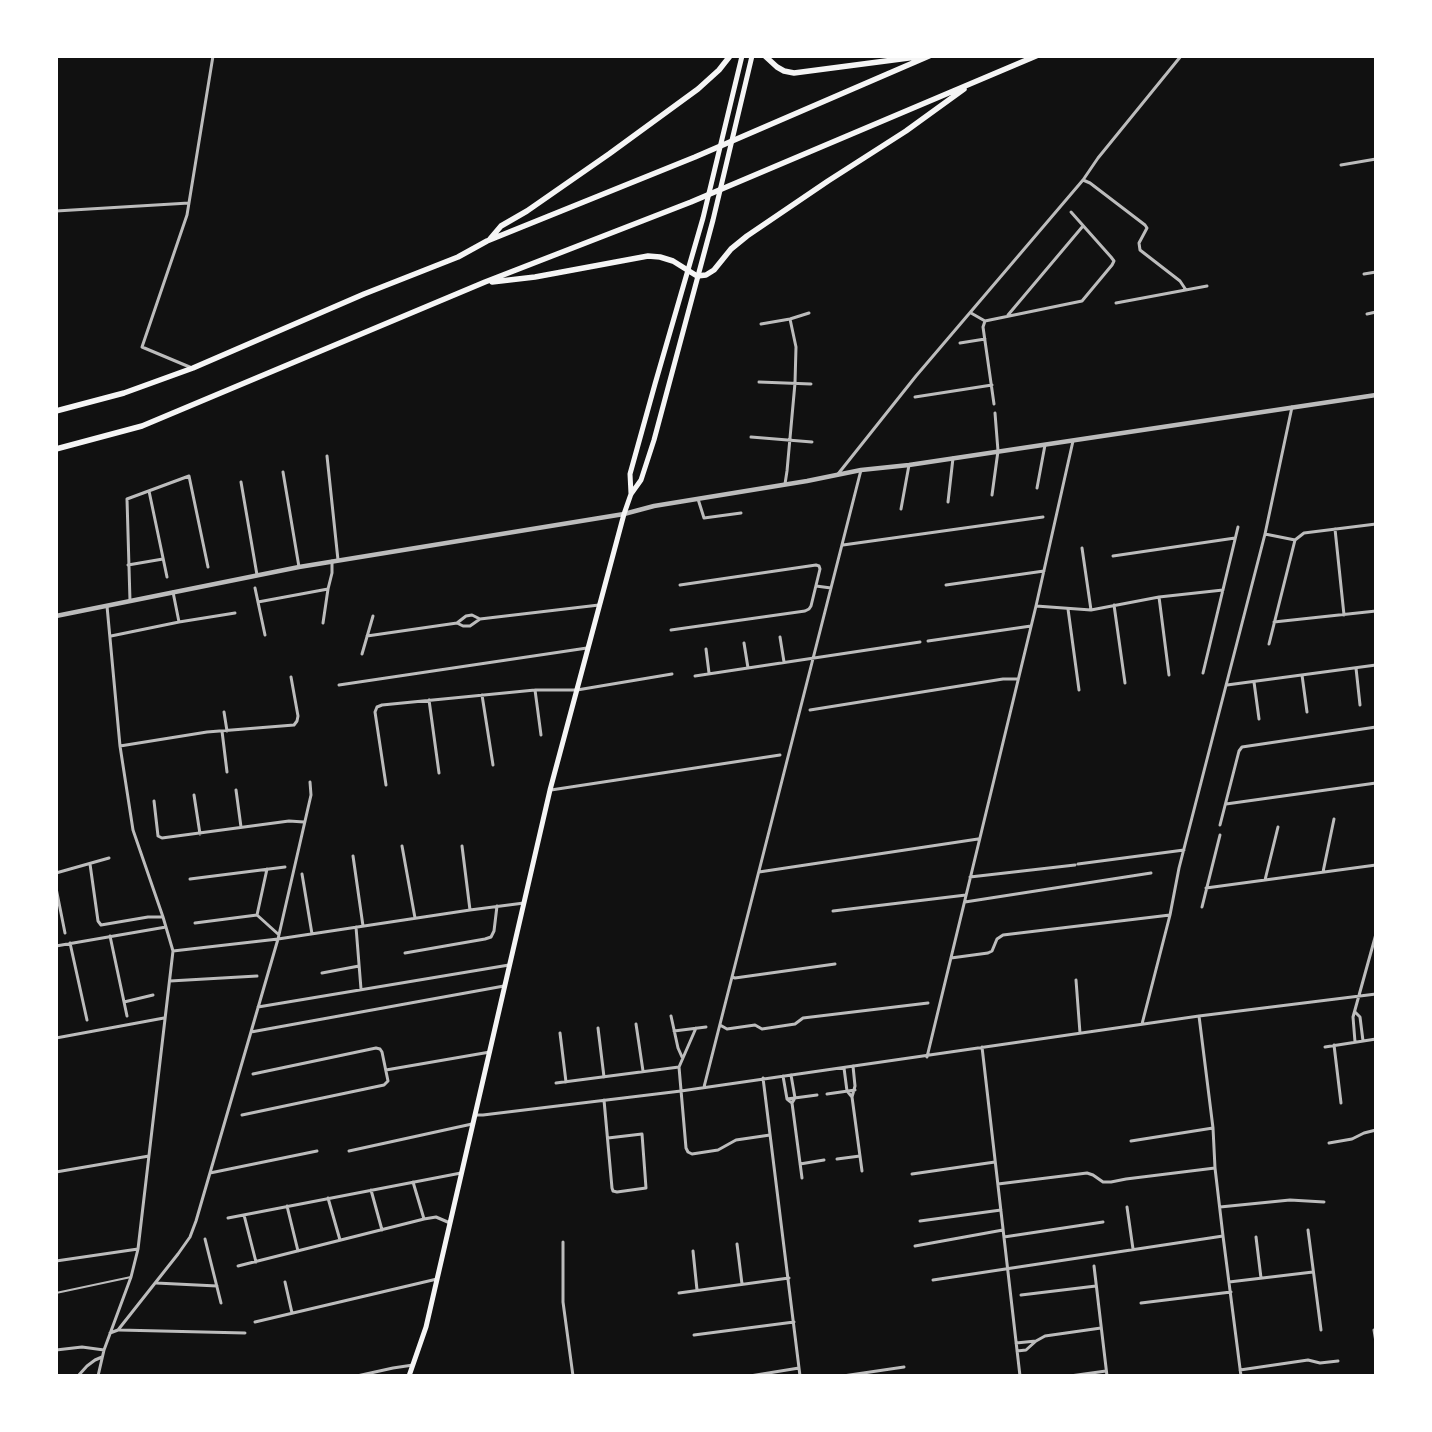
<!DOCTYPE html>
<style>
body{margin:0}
#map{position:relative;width:1432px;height:1432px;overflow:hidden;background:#111;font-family:Figtree,sans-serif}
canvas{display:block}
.frame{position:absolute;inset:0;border:58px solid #fff;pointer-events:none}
</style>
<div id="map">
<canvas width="1432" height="1432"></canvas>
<div class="frame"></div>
</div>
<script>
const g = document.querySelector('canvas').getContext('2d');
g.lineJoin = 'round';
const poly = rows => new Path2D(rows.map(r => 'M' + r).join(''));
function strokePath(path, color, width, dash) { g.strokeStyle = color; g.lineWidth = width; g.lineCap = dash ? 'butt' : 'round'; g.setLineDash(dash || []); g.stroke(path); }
strokePath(poly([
 [56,1293,131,1277]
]), '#bcbcbc', 2);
strokePath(poly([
 [1341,165,1376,159],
 [1083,180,1090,183,1145,225,1147,228,1139,243,1140,250,1180,281,1186,290],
 [56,211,189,203],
 [1364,274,1376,272],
 [1116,303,1207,286],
 [971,313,985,321],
 [1367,314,1376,312],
 [1008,315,1083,226],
 [985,321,1082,301,1112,265,1114,261,1111,257,1071,212],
 [985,321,983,327,994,404],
 [761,324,790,319,809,313],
 [960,343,985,339],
 [192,368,142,347,187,215,213,56],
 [759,382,811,384],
 [915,397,992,385],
 [751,437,812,442],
 [327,456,338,560],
 [283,472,299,567],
 [838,474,916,376,1083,180,1098,158,1181,56],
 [241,482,257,575],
 [785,484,787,471,795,383,796,347,790,319],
 [1037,488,1045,445],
 [149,491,167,577],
 [992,495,998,451,995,413],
 [698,499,704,518,741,513],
 [948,502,953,458],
 [901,509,909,465],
 [1335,529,1344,615],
 [1265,534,1295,540,1304,533,1376,524],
 [843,545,1043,517],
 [1082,548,1091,610],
 [1113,556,1235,538],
 [128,565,163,559],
 [946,585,1044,571],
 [816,586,831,588],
 [255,588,265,635],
 [173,592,179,622],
 [1159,597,1169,675],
 [130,601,127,499,189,476,208,567],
 [258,602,328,589],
 [1114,605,1125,683],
 [1036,606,1091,610,1159,597,1223,590],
 [1068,609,1079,690],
 [1274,622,1376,611],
 [323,623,328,589,332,573,332,561],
 [457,623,466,616,472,615,480,619,599,605],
 [671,630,805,611,809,609,811,606,820,569,819,566,816,565,680,585],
 [111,636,179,622,235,613],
 [367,636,457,623,463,626,470,626,480,619],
 [780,637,784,662],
 [928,641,1031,626],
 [744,643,748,668],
 [1269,644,1295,540],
 [706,649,709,673],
 [362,654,373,616],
 [1356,668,1360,705],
 [1203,673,1238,527],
 [1302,675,1307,712],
 [695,676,920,642],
 [1254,682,1259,719],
 [339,685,587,648],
 [1227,685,1376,665],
 [535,690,541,735],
 [482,695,493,765],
 [429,700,439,773],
 [810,710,1003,679,1018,679],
 [224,712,227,731],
 [222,731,227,772],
 [120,746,207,732,294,725,297,721,298,716,291,677],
 [386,785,375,712,377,707,382,705,535,690,577,690,672,674],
 [236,790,241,827],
 [551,790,780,755],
 [194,795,200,834],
 [154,801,158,836,162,838,289,821,304,822],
 [1226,804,1376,783],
 [1220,825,1239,751,1242,747,1376,727],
 [402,846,415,918],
 [462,846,470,910],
 [353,856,363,926],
 [90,864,98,921,101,925,148,917,163,917],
 [1078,864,1184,850],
 [759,872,978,839],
 [1323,872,1334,819],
 [56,873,109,858],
 [302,874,312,934],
 [970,877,1075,865],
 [190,879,285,867],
 [1265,880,1278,827],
 [56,888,65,933],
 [1206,888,1376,865],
 [965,902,1151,873],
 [1202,907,1220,835],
 [833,911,966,895],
 [257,915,267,869],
 [195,923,257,915,278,934],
 [356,927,361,989],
 [110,936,127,1016],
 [70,943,87,1020],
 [56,946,166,927],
 [173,951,278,939,470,910,524,903],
 [405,953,485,939,491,937,494,931,497,906],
 [951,958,988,953,992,951,997,939,1003,935,1170,915],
 [322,973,359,966],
 [732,977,735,978,835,964],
 [1076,980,1080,1033],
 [170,981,257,976],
 [124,1002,153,995],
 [258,1007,509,965],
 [1355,1012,1360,1017,1363,1041],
 [671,1016,678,1048,682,1057],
 [1199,1016,1213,1128,1215,1168,1223,1236,1241,1376],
 [636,1024,643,1071],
 [1142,1024,1170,915,1179,868,1265,534,1292,407],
 [720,1025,727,1029,755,1025,762,1029,795,1024,803,1018,928,1003],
 [598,1028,604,1077],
 [696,1028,679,1067,686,1148,688,1152,692,1154,718,1150,736,1140,770,1135],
 [674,1031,706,1027],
 [251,1032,504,986],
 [560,1033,566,1082],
 [56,1038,164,1018],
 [1355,1042,1353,1017,1376,934],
 [1334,1045,1341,1103],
 [982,1047,1020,1376],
 [1325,1047,1376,1039],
 [927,1057,1036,606,1073,441],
 [853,1066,855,1086,852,1097,862,1171],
 [844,1068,847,1091,852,1097],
 [386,1070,490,1052],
 [791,1075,795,1098,792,1103,802,1178],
 [783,1076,787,1099,792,1103],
 [763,1078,800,1376],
 [556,1083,679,1067],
 [704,1087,861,470],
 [827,1094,855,1090],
 [787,1099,817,1095],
 [604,1100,612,1188,613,1191,617,1192,646,1188,642,1134,608,1138],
 [242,1115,384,1085,388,1081,382,1052,380,1049,376,1048,253,1074],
 [475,1115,483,1115,681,1091,1199,1016,1376,994],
 [1131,1141,1213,1128],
 [1329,1143,1352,1139,1364,1133,1376,1130],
 [349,1151,472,1124],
 [837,1159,860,1156],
 [800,1164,824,1160],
 [56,1172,149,1156],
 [210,1173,317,1151],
 [912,1174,995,1162],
 [413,1182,424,1219],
 [998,1184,1087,1173,1093,1175,1103,1182,1111,1182,1126,1179,1215,1168],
 [371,1190,382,1230],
 [328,1198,340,1240],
 [287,1206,298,1251],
 [1127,1207,1133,1249],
 [1220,1207,1290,1200,1324,1202],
 [244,1215,256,1262],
 [228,1218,461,1173],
 [920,1221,1001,1210],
 [1308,1230,1321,1330],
 [1004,1237,1103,1222],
 [1256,1237,1261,1278],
 [205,1239,221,1303],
 [563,1242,563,1302,573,1376],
 [737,1244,742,1284],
 [915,1246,1003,1230],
 [693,1251,697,1290],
 [56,1261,138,1249],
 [238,1266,424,1219,436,1217,450,1223],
 [1094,1266,1107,1376],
 [933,1280,1223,1236],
 [285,1282,292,1313],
 [1229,1282,1313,1272],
 [156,1283,217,1286],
 [679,1293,789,1278],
 [1021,1295,1096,1286],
 [1141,1303,1231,1292],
 [255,1322,437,1279],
 [119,1330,245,1333],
 [1374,1330,1376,1342],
 [110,1333,118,1330,178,1254,190,1237,196,1221,278,939,311,795,310,782],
 [694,1335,794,1322],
 [1016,1343,1036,1341],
 [56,1350,82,1347,104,1350],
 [1017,1351,1026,1350,1036,1341,1045,1336,1101,1328],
 [1240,1370,1308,1360,1320,1363,1338,1361],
 [78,1376,87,1366,95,1360,102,1357],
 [98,1376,104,1350,131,1277,138,1249,173,951,163,917,133,830,120,746,107,606],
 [357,1376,393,1368,413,1365],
 [750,1376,799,1368],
 [843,1376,904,1367],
 [1070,1376,1106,1371]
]), '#bcbcbc', 3);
strokePath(poly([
 [56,616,299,567,624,514,654,506,807,481,861,470,909,465,1376,395]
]), '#bcbcbc', 4.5);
strokePath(poly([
 [631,494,630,474,655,384,703,218,742,56],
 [409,1376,426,1327,550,790,624,514,631,494,641,480,654,440,713,220,752,56]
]), '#f5f5f5', 5);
strokePath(poly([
 [765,56,777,67,784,71,794,73,924,56],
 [490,239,501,226,527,211,609,154,698,89,719,70,730,56],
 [492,282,535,277,648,256,660,257,673,261,697,276,706,275,714,270,731,249,747,236,828,181,906,131,964,89],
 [56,411,124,393,193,368,364,294,458,257,487,241,695,157,929,56],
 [56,449,142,426,485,282,691,202,1036,56]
]), '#f5f5f5', 5.5);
</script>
